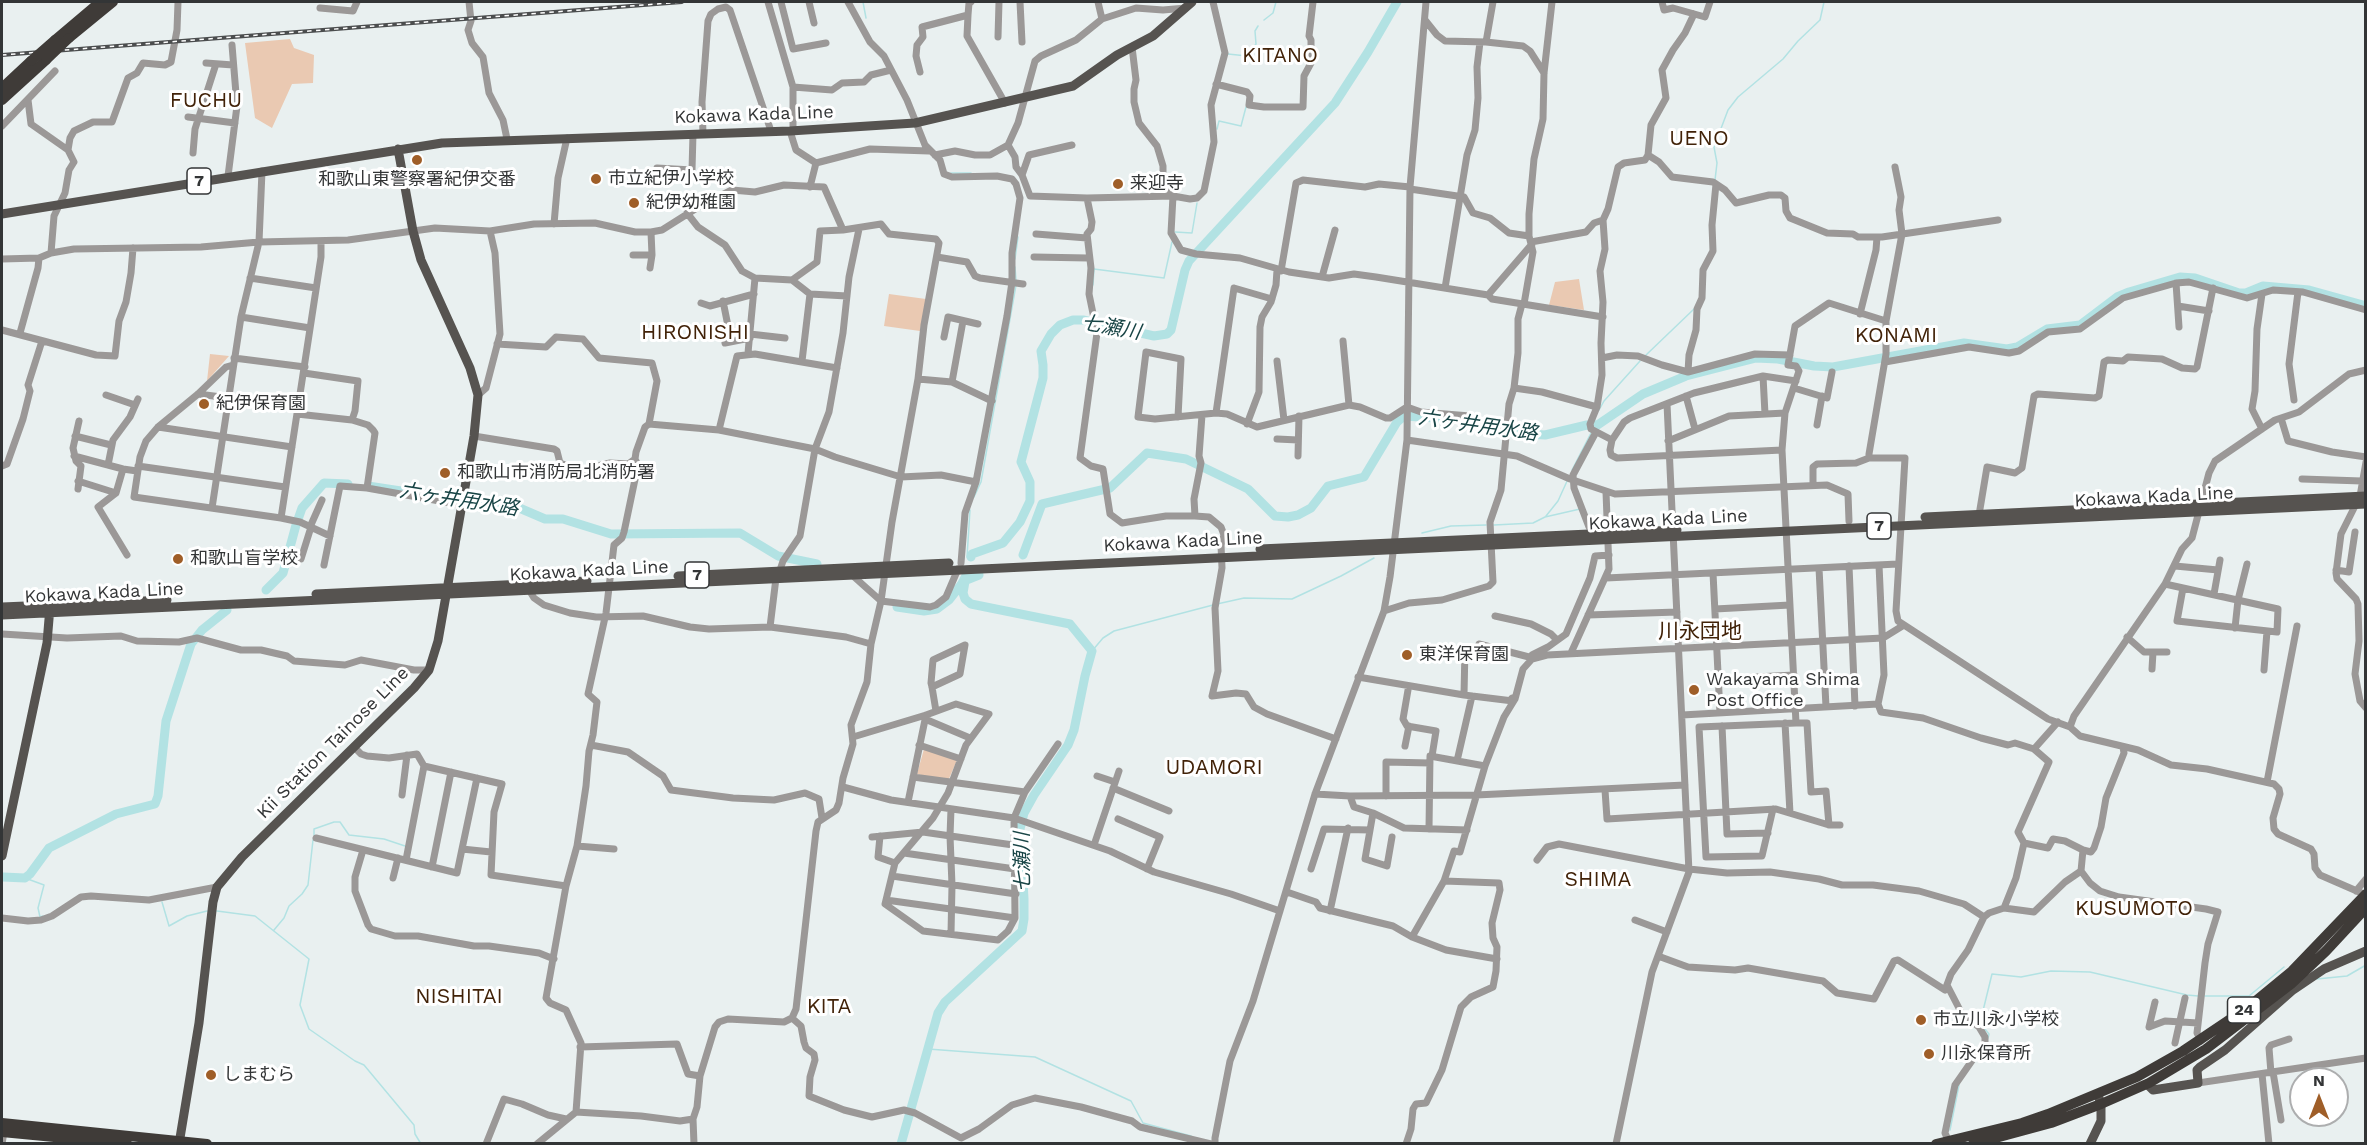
<!DOCTYPE html>
<meta charset="utf-8">
<style>
body{margin:0}
#map{position:relative;width:2367px;height:1145px;overflow:hidden;background:#e9f0f0;font-family:"Work Sans",sans-serif}
canvas{display:block}
.frame{position:absolute;inset:0;border:3px solid #333536;pointer-events:none}
.north{position:absolute;left:2289px;top:1067px;width:60px;height:60px;box-sizing:border-box;background:#fff;border:2px solid #adaeaf;border-radius:50%;rotate:0deg;font-size:16px;font-weight:700;line-height:24px;text-align:center;color:#333536}
.north::after{content:'';display:block;margin:auto;width:21px;height:27px;background:#9f5e28;clip-path:polygon(50% 0,100% 100%,50% 72%,0 100%)}
</style>
<div id="map">
<canvas width="2367" height="1145"></canvas>
<div class="frame"></div>
<div class="north">N</div>
</div>
<script>
const g = document.querySelector('canvas').getContext('2d');
g.lineJoin = 'round';
function fill(path, color) { g.fillStyle = color; g.fill(path, 'evenodd'); }
const poly = rows => new Path2D(rows.map(r => 'M' + r).join(''));
function strokePath(path, color, width, dash) { g.strokeStyle = color; g.lineWidth = width; g.lineCap = dash ? 'butt' : 'round'; g.setLineDash(dash || []); g.stroke(path); }
function label(font, color, halo, rows, align = 'center') {
  g.font = font + ' "Work Sans","Noto Sans JP",sans-serif'; g.lineWidth = 6; g.setLineDash([]); g.textBaseline = 'middle'; g.strokeStyle = halo; g.fillStyle = color; for (const [text, x, y, turn = 0] of rows) {
    g.save(); g.translate(x, y); g.rotate((+turn || 0) * Math.PI / 180); g.textAlign = isNaN(turn) ? turn : align; if (halo) g.strokeText(text, 0, 0); g.fillText(text, 0, 0); g.restore();
  }
}
fill(poly([
 [290,39,294,48,314,55,313,83,292,84,272,128,255,118,245,43],
 [1579,279,1584,310,1549,305,1555,282],
 [889,294,926,299,920,331,884,326],
 [210,354,229,356,207,381],
 [924,749,957,760,948,781,917,774]
]), '#eac9b2');
strokePath(poly([
 [863,2,866,18],
 [1264,20,1273,13,1276,2],
 [1228,54,1247,56,1256,44,1255,31,1258,26],
 [1217,129,1219,121,1241,126,1246,107],
 [951,173,971,173],
 [1715,180,1717,163,1714,147,1728,110,1738,97,1783,59,1798,41,1820,20,1824,2],
 [1175,232,1192,233,1197,203],
 [1015,259,1018,237],
 [1015,267,1016,280],
 [1093,285,1094,269,1164,278,1172,242],
 [1646,355,1694,309],
 [1599,410,1604,401,1640,361],
 [1594,426,1595,420],
 [1572,470,1592,431],
 [974,497,981,482,1016,285],
 [1546,516,1558,501,1568,479],
 [1494,525,1533,523,1545,517,1580,509],
 [1422,533,1451,526,1486,525],
 [967,557,970,510],
 [953,593,962,575],
 [1217,604,1244,598,1292,599,1341,576,1374,558],
 [1092,651,1103,638,1114,631,1213,605],
 [314,835,314,829,334,822,340,822,349,835,384,839,405,846],
 [25,878,44,885,38,908,40,917,43,916],
 [162,902,169,926,187,916,207,911],
 [217,911,255,916,309,959,300,1005,309,1029,355,1061,364,1065,414,1125,415,1134,421,1144],
 [274,930,284,918,289,906,302,894,308,885,313,840],
 [2317,979,2347,976,2366,965],
 [2205,996,2249,996,2284,967],
 [1988,1038,1989,1034,1980,1023,1992,974,2021,977,2051,971,2090,972,2187,995,2198,996],
 [928,1049,1035,1057,1131,1101,1143,1123,1191,1136],
 [1950,1130,1959,1085]
]), '#b2e2e3', 1.5);
strokePath(poly([
 [368,486,414,493],
 [457,502,517,507,545,519,563,519,611,534,740,533,778,556,817,564],
 [1023,555,1042,504,1110,488,1147,453,1186,459,1248,489,1275,516,1288,517,1298,515,1311,508,1328,486,1364,477,1397,422,1404,416,1468,420,1497,432,1545,435,1587,425,1596,426,1643,394,1686,376,1756,358,1778,359,1814,366,1833,367,1964,343,2007,349,2017,347,2047,329,2080,325,2117,297,2129,292,2180,277,2195,278,2239,293,2246,293,2263,286,2309,290,2366,306],
 [971,557,972,554,1003,543,1020,522,1030,501,1030,482,1021,462,1043,378,1043,365,1041,351,1051,334,1060,325,1073,320,1083,320,1154,336,1167,334,1171,330,1185,270,1189,261,1335,103,1368,52,1397,2],
 [266,590,283,573,296,525,302,508,324,483,348,484],
 [897,607,924,611,937,609,949,600,964,581,979,575],
 [3,877,25,878,30,874,49,848,116,814,155,804,158,796,166,721,191,644,202,630,227,610],
 [901,1144,938,1013,945,1002,1022,931,1024,919,1024,899,1020,829,1024,813,1034,795,1068,745,1074,730,1085,676,1092,651,1070,624,971,604,965,599,963,593,966,576]
]), '#b2e2e3', 9);
strokePath(poly([
 [469,2,471,21,468,30,472,43,483,57,489,93,503,120,507,139],
 [768,2,793,87,793,130],
 [781,2,793,49,826,43],
 [809,2,814,23],
 [848,2,870,42,884,56,907,100,925,145,940,160,944,174,952,177,997,176,1012,179,1016,184,1020,198,1012,253,1012,282,1007,316,976,482,965,513,961,563],
 [1020,2,1022,42],
 [1098,2,1102,19],
 [1662,2,1664,10,1673,8,1705,17,1710,2],
 [320,8,353,11,357,2],
 [968,15,969,3,971,2],
 [1425,20,1437,35,1445,41,1486,42,1523,46,1530,51,1544,73],
 [998,37,999,2],
 [1486,42,1493,2],
 [1132,47,1136,80,1134,89,1134,102,1139,123,1157,146,1163,166,1163,188,1173,196],
 [206,63,233,65],
 [920,72,916,56,917,45,923,37,922,27,968,15,967,36,1005,103],
 [1216,84,1247,92,1250,96,1249,105,1264,107,1303,107,1304,76,1311,63,1311,40,1309,36,1313,2],
 [793,87,832,90,842,83,864,82,871,75,891,70],
 [28,100,31,124,68,150,74,162,69,170,65,193,54,216,51,253],
 [188,117,235,123],
 [2,126,55,71],
 [790,131,796,150,816,163],
 [703,134,702,102,708,21,711,14,718,9,726,7,730,10,771,131],
 [1008,145,1015,157,1016,167,1022,175,1030,196,1087,198,1173,196,1190,199,1197,198,1204,191,1214,142,1211,105,1225,53,1213,2],
 [68,150,70,138,74,131,93,122,112,122,128,78,137,73,143,63,165,65,171,62,177,30,178,2],
 [193,153,195,129,216,64],
 [935,155,955,151,975,155,990,155,1008,145,1018,123,1035,61,1041,56,1076,40,1102,19,1136,8,1163,10,1186,8],
 [1648,155,1659,162,1672,177,1713,182,1725,190,1736,203,1769,195,1781,195,1785,198,1786,211,1790,218,1827,233,1853,234,1858,237,1882,237,1998,220],
 [816,163,870,149,929,151],
 [1895,167,1901,197,1899,210,1902,234,1886,321,1886,354,1869,454,1869,458,1905,458,1896,611,1898,621,2048,719,2070,727,2080,736,2138,750,2171,765,2207,769,2274,784,2279,789,2280,794,2273,818,2274,829,2278,834,2311,849,2314,854,2315,868,2320,875,2366,895],
 [657,168,692,170,693,134],
 [1022,175,1029,155,1072,145],
 [228,176,237,106,232,45],
 [810,187,816,163],
 [1410,189,1464,197,1473,213,1490,218,1509,233,1529,236],
 [1173,196,1171,233,1181,250,1196,254,1240,258,1289,272,1329,278,1354,274,1376,277,1488,295,1492,299,1603,317],
 [1087,198,1092,222,1091,229,1087,234,1091,268,1089,294,1097,333,1080,458,1091,466,1103,469,1110,514,1122,523,1166,516,1195,516,1209,517,1221,527,1224,535,1221,545,1222,568,1215,608,1218,671,1212,696,1236,693,1246,694,1254,707,1267,714,1336,739],
 [687,213,698,227,725,245,742,271,755,278,792,280,810,294,847,296],
 [554,224,558,178,567,138],
 [1036,234,1087,238],
 [1531,242,1586,232,1594,223,1603,220],
 [633,255,652,255],
 [937,257,967,262,975,276,980,278,1023,284],
 [1034,257,1088,258],
 [2,259,39,258,51,253,74,249,201,247,259,242,348,240,435,228,490,231,534,224,595,223,635,232,651,232,662,230,700,206,732,190,755,192,784,185,824,187,843,230,881,224,889,234,936,239,939,243,924,325,918,379,892,522,881,601,871,644,867,682,851,725,853,744,843,778,839,803,836,810,818,822,816,831,796,1009,792,1018,784,1022,728,1019,719,1022,715,1027,700,1076,697,1107,693,1119,694,1144],
 [650,268,652,255,651,232],
 [1281,271,1296,183,1303,180,1365,187,1379,184,1410,187],
 [1322,277,1335,230],
 [250,278,316,288],
 [792,280,817,262,820,231,843,230],
 [2176,283,2179,327],
 [1445,288,1467,155,1475,130,1478,98,1477,67,1480,42],
 [2262,294,2257,329,2255,391,2252,409,2262,429],
 [1488,295,1532,244],
 [723,301,728,326],
 [701,303,710,306,754,294],
 [1524,304,1533,252,1529,236,1529,214,1534,159,1543,119,1544,73,1552,2],
 [2178,306,2209,311],
 [1860,314,1876,250,1877,237],
 [241,317,310,328],
 [2,330,96,355,115,356,119,321,126,302,131,273,133,248],
 [20,333,38,268,39,258],
 [750,334,785,338],
 [944,337,948,317,978,324],
 [1343,341,1349,405],
 [725,343,750,338],
 [497,344,546,347,556,337,583,339,599,358,652,363,657,381,649,424,645,427,636,452,635,459,638,465,624,532,622,538,614,545,606,613,588,694,597,702,593,735,589,751,586,786,577,846,566,886,546,998,550,1003,566,1010,581,1043,576,1112],
 [748,353,755,278],
 [234,358,305,367],
 [1602,358,1617,355,1638,356,1662,365,1688,372,1755,354,1790,355],
 [802,361,810,294],
 [1277,361,1284,420],
 [1885,362,1969,347,2009,353,2019,351,2048,332,2080,329,2123,298,2176,283,2189,282,2247,298,2273,290,2303,292,2366,310],
 [233,365,226,367,198,394,158,427,146,441,140,457,134,497,281,518,321,257,321,242],
 [1688,372,1689,355,1696,330,1697,309,1702,298,1703,270,1713,251,1712,225,1716,184],
 [304,373,358,381,355,411,352,420],
 [1763,376,1765,414],
 [918,379,952,382,992,401],
 [952,382,963,321],
 [1514,388,1542,392,1597,407],
 [1794,388,1827,398,1832,372],
 [198,394,298,407],
 [106,395,135,405],
 [478,395,486,388,500,334,495,253,490,231],
 [1686,396,1695,429],
 [2294,400,2289,364,2298,292],
 [1407,407,1421,412,1470,416,1493,427,1507,429],
 [1216,413,1234,288,1272,299],
 [297,414,352,420,368,425,373,430,375,433,367,488,462,505],
 [1178,417,1181,359,1146,352,1138,417,1155,419,1216,413,1227,414,1257,427,1349,405,1360,407,1386,418,1390,418,1407,407],
 [2281,418,2288,441,2332,452,2366,457],
 [649,424,719,430,815,449,835,457,901,477,941,475,976,482],
 [1247,424,1259,392,1260,327,1262,317,1271,302,1276,285,1277,270],
 [1817,425,1822,396],
 [158,427,292,447],
 [719,430,737,356,755,354,837,368],
 [1596,432,1573,475,1574,488,1589,527,1608,523],
 [75,436,111,445],
 [474,436,554,449,557,451,560,463,587,473,601,465,610,463,628,464,635,459],
 [1277,439,1298,440],
 [1407,440,1517,456,1570,479,1615,494,1827,485,1848,494,1849,521],
 [1612,440,1591,429,1590,424,1597,407,1602,375,1601,343,1603,302,1600,271,1605,249,1603,220,1608,209,1618,167,1624,163,1645,160,1648,155,1651,125,1666,98,1662,70,1673,50,1685,33,1694,14],
 [1668,441,1729,416,1785,413],
 [1782,450,1617,458,1611,455,1610,450,1612,440,1624,422,1630,418,1694,393,1763,376,1796,381],
 [74,456,123,469,137,471],
 [1298,456,1299,416],
 [2366,462,2360,496,2341,534,2336,573,2337,579,2356,599,2358,604,2359,641,2355,674,2360,701,2366,708],
 [108,465,113,440,130,417,138,399],
 [2,466,7,464,23,419,30,391,28,385,42,341],
 [138,466,285,487],
 [123,469,116,493,98,507,127,555],
 [2302,479,2362,481],
 [78,481,116,493],
 [1813,485,1813,467,1817,464,1856,463,1869,458],
 [78,489,81,466,76,461,73,448,79,421],
 [212,508,241,317,259,242,262,171],
 [1979,515,1987,467,2015,473,2022,468,2034,396,2038,394,2095,398,2099,396,2104,362,2108,360,2123,361,2128,357,2162,359,2182,368,2195,369,2197,367,2213,288],
 [1195,516,1194,499,1201,463,1199,456,1202,415],
 [281,518,300,522,330,536],
 [310,527,322,500],
 [301,559,311,527],
 [324,565,340,486,367,488],
 [1879,565,1884,675,1878,704,1881,712,1923,718,1981,738,2008,745,2015,743,2034,749,2049,762,2018,832,2024,843,2048,848,2053,839,2065,841,2083,850,2081,871,2090,883,2100,891,2119,897,2206,909,2218,912,2208,944,2205,963,2197,1033,2201,1041],
 [1849,566,1855,706],
 [2175,566,2218,570],
 [1819,568,1826,707],
 [780,570,783,561,800,536,815,449,829,412,843,333,849,277,859,229],
 [2336,570,2349,572,2355,532],
 [1713,573,1720,713],
 [852,575,881,601,930,607,936,605,946,597,958,569],
 [1606,578,1898,564],
 [2165,584,2278,609,2277,632,2177,621,2183,588],
 [529,590,534,598,544,605,570,613,596,617,643,616,690,627,709,629,770,627,846,637,871,644],
 [2214,594,2220,560],
 [1715,609,1790,605],
 [1384,611,1409,603,1442,600,1489,586,1493,582,1490,522,1501,490,1509,404,1514,388,1518,353,1518,319,1522,304],
 [1588,615,1677,612],
 [1495,616,1531,624,1551,634,1557,640],
 [770,627,776,578],
 [2235,628,2238,600,2247,564],
 [2,634,67,638,121,636,137,641,179,642,197,638,241,650,261,650,287,656,294,661,345,665,361,660,414,670,429,670],
 [2127,637,2144,652,2167,652],
 [1479,644,1529,657],
 [1571,653,1609,569,1606,492],
 [1532,655,1548,647,1566,634,1590,578,1595,556,1609,555],
 [2152,669,2153,652],
 [2264,670,2267,631],
 [1358,677,1464,695,1513,701,1512,698],
 [1718,679,1794,675],
 [932,687,960,674,965,645,933,660,931,683,932,687,936,711],
 [1408,690,1403,719,1407,726,1436,731,1432,756],
 [1464,695,1465,648],
 [1682,715,1878,704],
 [925,719,970,738],
 [1785,723,1790,813],
 [1722,726,1727,834,1768,833],
 [2070,727,2074,716,2165,584,2182,549,2192,538,2209,473,2215,461,2275,420,2299,412,2349,374,2366,370],
 [853,737,926,715,956,704,989,714,966,745,948,793,933,818,895,863,885,904,923,931,998,940,1008,931,1015,918,1014,818,1025,792,1058,744],
 [591,745,628,752,663,776,671,790,733,798,774,800,805,793,819,799,822,818],
 [919,745,961,759],
 [1405,746,1409,726],
 [354,747,361,754,367,756,389,758,417,754,424,766,406,860],
 [2034,749,2058,722],
 [1457,761,1472,696],
 [424,766,502,784,494,812,491,875,566,886],
 [1097,776,1115,782],
 [913,777,1025,792],
 [2267,782,2297,626],
 [843,787,891,800,1014,818,1110,851,1154,872,1231,894,1280,911],
 [1113,788,1169,811],
 [1605,790,1607,819,1776,809,1829,825,1840,825],
 [1315,794,1350,796,1476,795,1685,785],
 [402,795,407,755],
 [1350,796,1354,807,1373,813,1404,828,1467,830],
 [1386,796,1386,762,1430,763],
 [908,802,926,715],
 [1773,809,1762,856,1706,857,1699,727,1796,723],
 [1373,813,1365,859,1387,866,1392,837],
 [1118,819,1160,837,1147,869],
 [1829,825,1826,791,1811,792,1807,723,1796,723,1782,450,1785,413,1799,371,1796,366,1788,365,1795,326,1829,303,1886,321],
 [1429,829,1430,756,1485,766],
 [880,836,878,857,895,863],
 [872,837,923,832,1013,845],
 [316,838,457,873,462,849,491,852],
 [1094,845,1119,771],
 [577,846,614,849],
 [462,849,477,778],
 [363,850,355,877,355,891,368,925,371,929,395,936,418,936,474,946,489,946,539,953,554,959],
 [2083,850,2091,852,2094,848,2101,827,2106,798,2124,753,2123,747],
 [904,853,1015,869],
 [1537,860,1547,847,1559,844,1689,869,1727,873,1770,872,1819,879,1842,885,1873,885,1919,891,1964,904,1984,917],
 [432,867,451,772],
 [1311,869,1324,829,1370,830],
 [892,876,1016,894],
 [393,878,398,858],
 [2356,891,2366,879],
 [1287,892,1316,902,1320,908,1393,926,1412,937,1446,950,1497,959],
 [886,900,1015,918],
 [2004,908,2016,878,2024,843],
 [1330,911,1348,828],
 [2,918,28,921,41,920,52,916,81,897,91,896,149,900,217,887],
 [1635,920,1667,932],
 [951,934,952,885,950,836,951,809],
 [1412,937,1444,881,1454,851,1460,852,1485,766,1504,717,1515,699,1523,669,1532,659,1547,655,1883,638,1904,625],
 [1658,956,1688,967,1735,970,1748,968,1823,981,1837,993,1874,999,1894,961,1898,960,1945,990,1951,974,1968,950,1984,917,1989,913,2004,908,2034,912,2065,882,2081,871],
 [1947,985,1962,1014,1979,1027,1985,1037,1985,1042,1955,1085,1945,1133,1949,1142],
 [2155,1002,2149,1027,2165,1021,2198,1023],
 [792,1018,801,1026,804,1042,806,1048,814,1054,815,1060,810,1077,809,1096,844,1110,872,1117,904,1110,915,1113,961,1138,979,1129,1012,1105,1035,1098,1081,1107,1132,1121,1140,1127,1211,1144],
 [2175,1043,2185,998],
 [580,1047,677,1044,688,1074,700,1076],
 [2273,1072,2281,1120],
 [2271,1073,2269,1048,2271,1045,2289,1039],
 [2262,1074,2269,1144],
 [2198,1083,2366,1058],
 [2,1144,4,1132],
 [486,1144,504,1099,522,1104,548,1115,566,1119],
 [537,1144,576,1112,641,1116,680,1121,693,1119],
 [1215,1144,1215,1138,1230,1061,1253,1001,1315,794,1384,611,1390,577,1407,440,1410,187,1426,2],
 [1406,1144,1411,1129,1413,1109,1416,1104,1426,1103,1442,1070,1461,1007,1471,997,1493,987,1496,971,1497,947,1493,938,1492,923,1500,890,1499,883,1444,881],
 [1616,1144,1652,972,1689,872,1667,404]
]), '#9b9897', 7);
strokePath(poly([
 [2,214,442,143,790,131,915,123,1073,86,1117,55,1153,36,1192,2],
 [1925,517,2366,496],
 [1260,549,1677,530],
 [678,576,949,563],
 [316,594,587,581],
 [2,607,167,600],
 [2,615,2366,504],
 [2,856,47,643,50,607],
 [2147,1084,2153,1090,2198,1083,2197,1070,2200,1067,2225,1050,2293,990,2324,969,2366,951],
 [179,1144,199,1023,213,902,217,887,242,857,414,688,429,670,438,641,474,436,478,395,470,368,421,260,413,231,398,149],
 [2090,1144,2101,1121,2101,1104,2098,1095]
]), '#565350', 9);
strokePath(poly([
 [69,38,113,2],
 [55,40,100,2],
 [2,88,31,61],
 [2,100,46,60],
 [2,1123,207,1144],
 [2,1132,127,1144],
 [1936,1144,2022,1123,2048,1114,2137,1077,2183,1051,2247,1008,2292,971,2366,894],
 [1973,1144,2051,1123,2101,1104,2149,1083,2206,1049,2291,984,2326,951,2366,908]
]), '#3f3b38', 10);
const rail = poly([
 [2,55,682,2]
]);
strokePath(rail, '#4b4d4e', 4);
strokePath(rail, '#fff', 1.5, [4.5]);
strokePath(poly([
 [46,60,69,38],
 [31,61,55,40]
]), '#3f3b38', 10);
for (const [x, y, r, color] of [
 [417,160,6,"#9f5e28"],
 [596,179,6,"#9f5e28"],
 [1118,184,6,"#9f5e28"],
 [634,203,6,"#9f5e28"],
 [204,404,6,"#9f5e28"],
 [445,473,6,"#9f5e28"],
 [178,559,6,"#9f5e28"],
 [1407,655,6,"#9f5e28"],
 [1694,690,6,"#9f5e28"],
 [1921,1020,6,"#9f5e28"],
 [1929,1054,6,"#9f5e28"],
 [211,1075,6,"#9f5e28"]
]) { const dot = new Path2D(); dot.arc(x, y, r, 0, 2 * Math.PI); g.fillStyle = color; g.fill(dot); strokePath(dot, '#fff', 2); }
for (const [x, y, w] of [
 [199,181,24],
 [1879,526,24],
 [697,575,24],
 [2244,1010,33]
]) { const box = new Path2D(); box.roundRect(x - w / 2, y - 13, w, 26, 4.5); g.fillStyle = '#fff'; g.fill(box); strokePath(box, '#333536', 1.5); }
label('bold 16px', '#333536', null, [
 ["7",199,181],
 ["7",1879,526],
 ["7",697,575],
 ["24",2244,1010]
]);
label('18px', '#333536', '#fff', [
 ["Kokawa Kada Line",754,115,-2],
 ["Kokawa Kada Line",2154,497,-3],
 ["Kokawa Kada Line",1668,520,-3],
 ["Kokawa Kada Line",1183,542,-3],
 ["Kokawa Kada Line",589,571,-3],
 ["Kokawa Kada Line",104,593,-3],
 ["Kii Station Tainose Line",333,743,-45]
]);
label('18px', '#333536', '#fff', [
 ["市立紀伊小学校",608,179],
 ["和歌山東警察署紀伊交番",417,180,"center"],
 ["来迎寺",1130,184],
 ["紀伊幼稚園",646,203],
 ["紀伊保育園",216,404],
 ["和歌山市消防局北消防署",457,473],
 ["和歌山盲学校",190,559],
 ["東洋保育園",1419,655],
 ["Wakayama Shima",1706,680],
 ["Post Office",1706,701],
 ["市立川永小学校",1933,1020],
 ["川永保育所",1941,1054],
 ["しまむら",223,1075]
], 'left');
label('italic 20px', '#194546', '#fff', [
 ["七瀬川",1111,328,10],
 ["六ヶ井用水路",1478,426,8],
 ["六ヶ井用水路",459,500,9],
 ["七瀬川",1023,862,-91]
]);
label('21px', '#412208', '#fff', [
 ["KITANO",1280,56],
 ["FUCHU",206,101],
 ["UENO",1699,139],
 ["HIRONISHI",695,333],
 ["KONAMI",1896,336],
 ["川永団地",1700,632],
 ["UDAMORI",1214,768],
 ["SHIMA",1598,880],
 ["KUSUMOTO",2134,909],
 ["NISHITAI",459,997],
 ["KITA",829,1007]
]);
</script>
